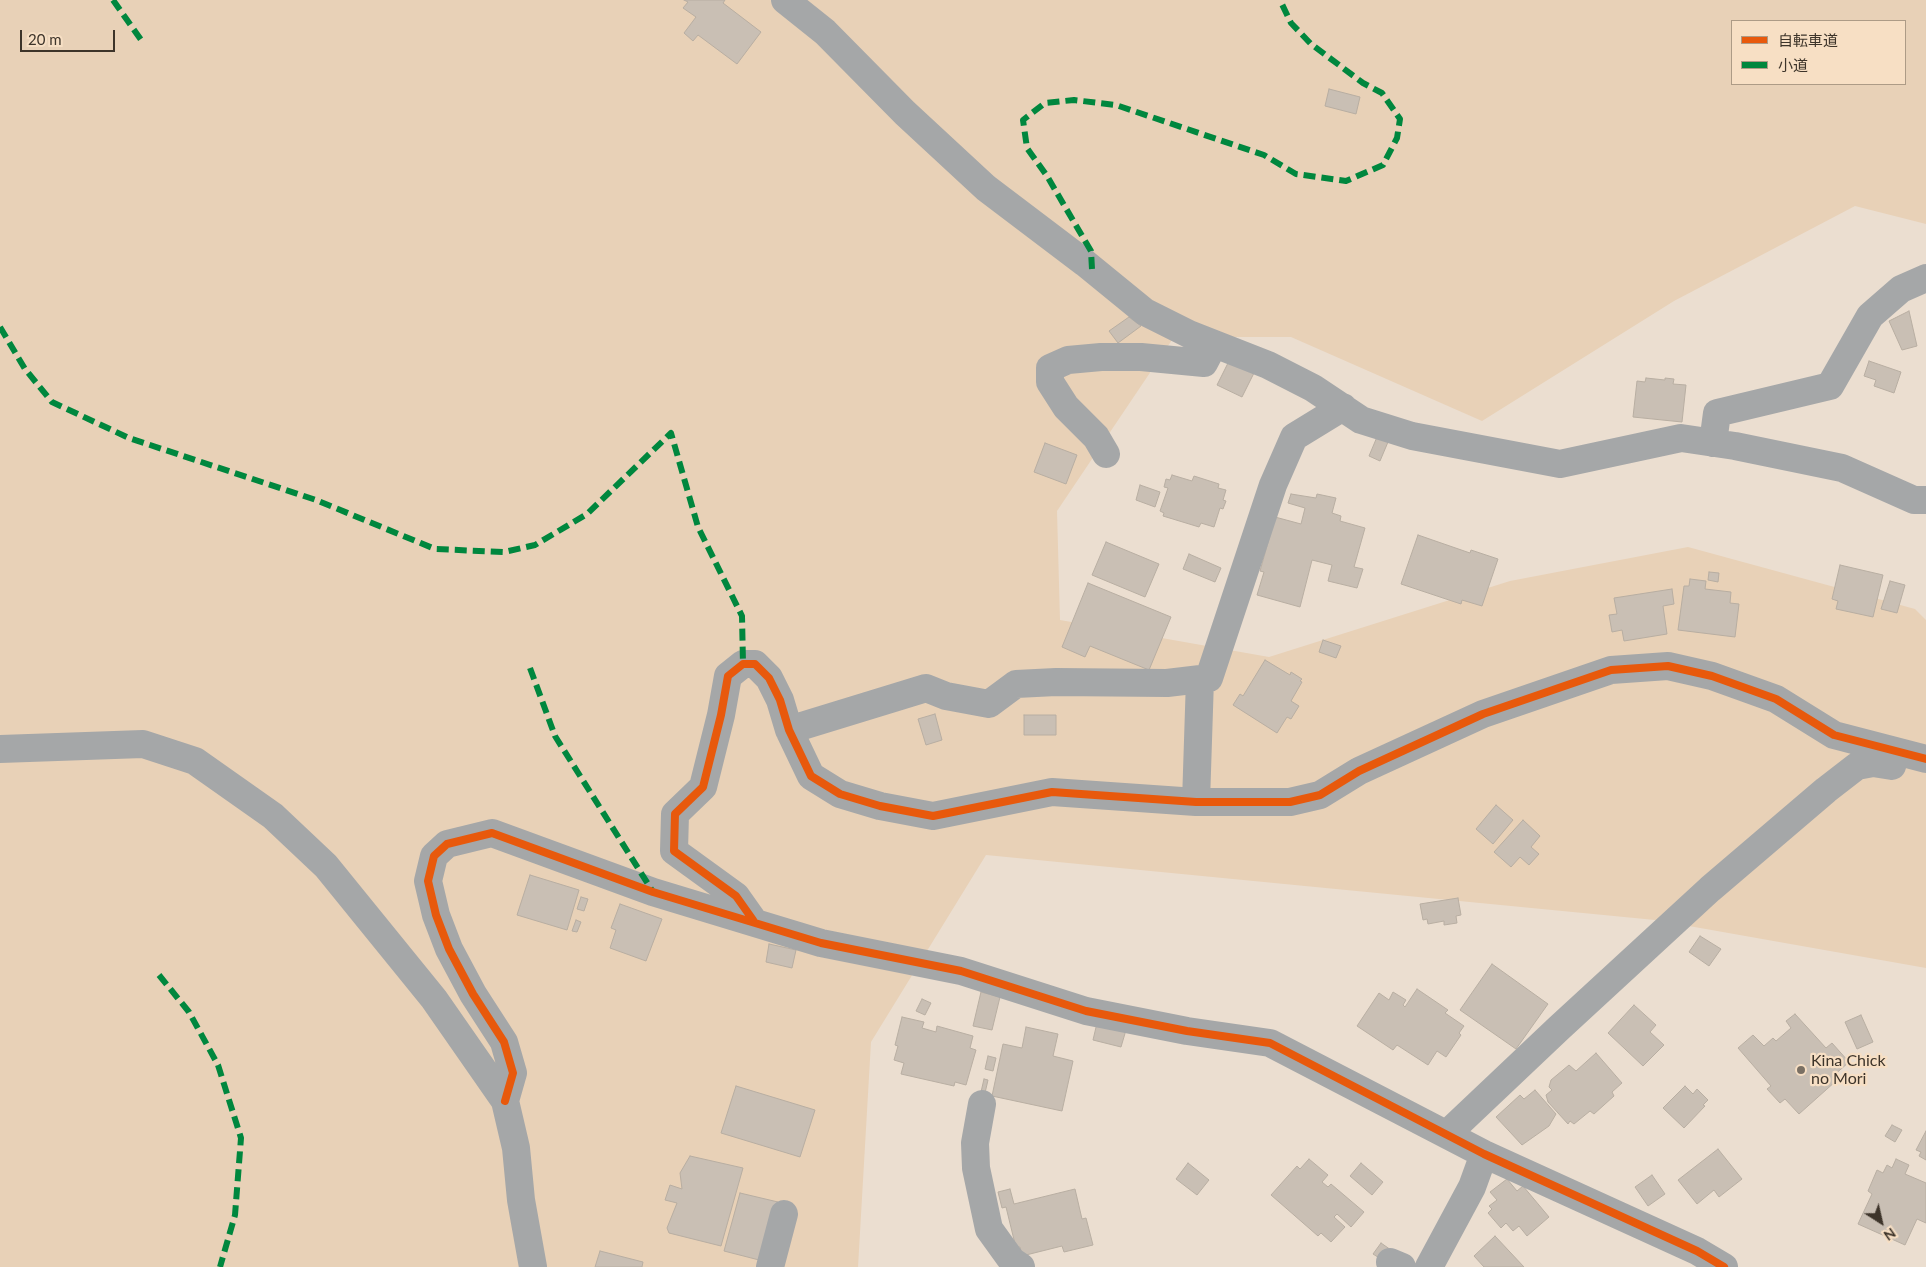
<!DOCTYPE html>
<meta charset="utf-8">
<style>
body{margin:0}
#map{position:relative;width:1926px;height:1267px;overflow:hidden;background:#ebded0;font-family:Lato,"Noto Sans JP",sans-serif}
canvas{display:block}
.legend{position:absolute;left:1731px;top:20px;width:175px;height:65px;box-sizing:border-box;background:#f7dfc4;border:1px solid #ad9b86;margin:0;padding:6px 9px;list-style:none;font-size:15px;color:#3d342a}
.legend li{display:flex;align-items:center;gap:10px;height:25px}
.legend b{width:25px;border:1px solid #ad9b86}
.north{position:absolute;left:1856px;top:1197px;width:50px;height:50px;-webkit-text-stroke:4px #f7dfc4;paint-order:stroke;rotate:145deg;font-size:14px;font-weight:700;line-height:20px;text-align:center;color:#3d342a}
.north::after{content:'';display:block;margin:auto;width:18px;height:22px;background:#3d342a;clip-path:polygon(50% 0,100% 100%,50% 72%,0 100%)}
.scale{position:absolute;left:20px;top:30px;width:95px;height:22px;box-sizing:border-box;border:2px solid #3d342a;border-top:0;padding-left:6px;font-size:15px;line-height:18px;white-space:nowrap;color:#3d342a;-webkit-text-stroke:4px #f7dfc4;paint-order:stroke}
</style>
<div id="map">
<canvas width="1926" height="1267"></canvas>
<ul class="legend">
<li><b style="height:6px;background:#e8590c"></b>自転車道</li>
<li><b style="height:6px;background:#00873e"></b>小道</li>
</ul>
<div class="north">N</div>
<div class="scale">20 m</div>
</div>
<script>
const g = document.querySelector('canvas').getContext('2d');
g.lineJoin = 'round';
function fill(path, color) { g.fillStyle = color; g.fill(path, 'evenodd'); }
const poly = rows => new Path2D(rows.map(r => 'M' + r).join(''));
function strokePath(path, color, width, dash) { g.strokeStyle = color; g.lineWidth = width; g.lineCap = dash ? 'butt' : 'round'; g.setLineDash(dash || []); g.stroke(path); }
function label(font, color, halo, rows, align = 'center') {
  g.font = font + ' Lato,sans-serif'; g.lineWidth = 4.5; g.setLineDash([]); g.textBaseline = 'middle'; g.strokeStyle = halo; g.fillStyle = color; for (const [text, x, y, turn = 0] of rows) {
    g.save(); g.translate(x, y); g.rotate((+turn || 0) * Math.PI / 180); g.textAlign = isNaN(turn) ? turn : align; if (halo) g.strokeText(text, 0, 0); g.fillText(text, 0, 0); g.restore();
  }
}
fill(poly([
 [0,0,1926,0,1926,224,1855,206,1674,301,1482,421,1291,337,1174,337,1057,511,1060,620,1269,657,1510,581,1688,547,1915,609,1926,620,1926,968,1655,920,986,855,871,1042,858,1267,0,1267],
 [1732,21,1905,21,1905,84,1732,84]
]), '#e8d1b7');
const building = poly([
 [684,0,725,0,723,3,761,32,737,64,698,35,693,41,684,33,696,17,683,8,688,2,684,0],
 [1329,89,1360,97,1356,114,1325,106,1329,89],
 [1909,311,1917,346,1902,350,1889,321,1909,311],
 [1129,317,1141,326,1118,343,1109,331,1129,317],
 [1229,361,1254,373,1242,397,1217,385,1229,361],
 [1869,361,1901,372,1894,393,1874,386,1876,380,1864,376,1869,361],
 [1646,378,1665,380,1665,378,1674,379,1673,384,1686,385,1682,422,1633,417,1637,381,1645,382,1646,378],
 [1377,437,1388,442,1380,461,1369,456,1377,437],
 [1045,443,1077,455,1066,484,1034,472,1045,443],
 [1172,475,1192,481,1194,476,1219,484,1218,488,1226,490,1223,500,1226,501,1223,509,1220,508,1214,527,1201,523,1199,527,1163,516,1164,513,1160,511,1168,488,1164,487,1166,479,1170,480,1172,475],
 [1140,485,1160,492,1155,507,1136,500,1140,485],
 [1291,494,1316,498,1317,494,1336,498,1332,513,1341,516,1340,521,1365,528,1354,567,1363,569,1357,588,1328,581,1332,565,1312,560,1300,607,1257,595,1264,572,1260,571,1275,517,1301,524,1305,508,1288,503,1291,494],
 [1418,535,1470,553,1471,550,1498,559,1482,606,1462,600,1461,604,1401,584,1418,535],
 [1106,542,1159,564,1145,597,1092,575,1106,542],
 [1189,554,1221,568,1215,582,1183,569,1189,554],
 [1840,565,1883,575,1873,617,1836,609,1838,601,1832,599,1840,565],
 [1709,572,1719,573,1718,582,1708,580,1709,572],
 [1690,579,1706,581,1705,589,1731,592,1730,603,1739,604,1735,637,1678,630,1684,586,1689,586,1690,579],
 [1890,581,1905,585,1897,613,1881,609,1890,581],
 [1088,583,1171,617,1149,670,1090,646,1085,657,1062,647,1088,583],
 [1672,589,1674,604,1663,606,1667,634,1624,641,1622,630,1612,632,1609,615,1617,614,1614,598,1672,589],
 [1323,640,1341,646,1336,658,1319,652,1323,640],
 [1265,660,1290,675,1291,672,1302,679,1300,681,1302,682,1291,701,1299,706,1291,719,1287,717,1277,733,1233,705,1240,694,1243,696,1265,660],
 [935,714,942,740,926,745,918,719,935,714],
 [1024,715,1056,715,1056,735,1024,735,1024,715],
 [1496,805,1513,820,1493,844,1476,829,1496,805],
 [1523,820,1540,836,1531,847,1539,854,1529,865,1520,857,1511,867,1494,852,1523,820],
 [530,875,579,890,567,930,517,915,530,875],
 [581,897,588,899,584,911,577,909,581,897],
 [1458,898,1461,915,1456,916,1457,923,1444,925,1444,921,1428,924,1427,919,1423,920,1420,904,1458,898],
 [620,904,662,919,646,961,610,948,616,930,611,928,620,904],
 [576,920,581,922,577,932,572,931,576,920],
 [1700,936,1721,949,1709,966,1689,952,1700,936],
 [769,944,796,950,792,968,766,962,769,944],
 [1492,964,1548,1004,1516,1049,1460,1010,1492,964],
 [1417,989,1448,1010,1445,1013,1464,1026,1459,1033,1461,1035,1446,1057,1437,1051,1428,1065,1397,1045,1393,1050,1357,1026,1379,993,1389,1000,1393,992,1406,1000,1403,1005,1405,1007,1417,989],
 [981,992,1000,997,992,1030,973,1026,981,992],
 [922,999,931,1003,925,1015,916,1011,922,999],
 [1634,1005,1656,1025,1650,1032,1664,1045,1643,1066,1608,1033,1634,1005],
 [1795,1014,1826,1048,1832,1043,1849,1062,1832,1077,1836,1081,1799,1114,1785,1099,1780,1103,1767,1089,1771,1086,1738,1048,1753,1035,1764,1046,1773,1038,1776,1041,1791,1028,1786,1021,1795,1014],
 [1861,1015,1873,1042,1857,1049,1845,1022,1861,1015],
 [902,1017,924,1022,922,1028,936,1032,937,1026,973,1036,970,1048,976,1050,966,1085,955,1082,954,1086,901,1074,904,1063,894,1060,898,1046,895,1045,902,1017],
 [1097,1023,1126,1030,1121,1047,1093,1040,1097,1023],
 [1026,1027,1058,1034,1053,1056,1073,1061,1062,1111,992,1096,1003,1044,1022,1048,1026,1027],
 [1596,1053,1622,1083,1612,1092,1614,1096,1594,1114,1590,1111,1574,1124,1570,1121,1568,1124,1548,1102,1546,1095,1552,1090,1549,1087,1551,1080,1569,1065,1576,1071,1596,1053],
 [988,1056,996,1058,993,1071,985,1069,988,1056],
 [984,1079,988,1080,985,1093,981,1092,984,1079],
 [736,1086,815,1110,800,1157,721,1133,736,1086],
 [1685,1086,1693,1094,1697,1089,1708,1100,1703,1105,1705,1106,1684,1128,1663,1108,1685,1086],
 [1535,1090,1556,1114,1549,1126,1522,1145,1496,1117,1520,1095,1524,1099,1535,1090],
 [1892,1125,1902,1130,1895,1142,1885,1136,1892,1125],
 [1926,1131,1926,1160,1919,1156,1921,1152,1916,1150,1926,1131],
 [1718,1149,1742,1179,1719,1197,1714,1190,1697,1204,1678,1180,1718,1149],
 [690,1156,743,1168,721,1246,669,1233,667,1228,677,1203,665,1200,670,1185,682,1189,680,1173,690,1156],
 [1309,1159,1328,1175,1322,1182,1328,1187,1331,1184,1364,1212,1351,1227,1337,1214,1334,1217,1345,1227,1331,1242,1321,1233,1318,1236,1271,1195,1297,1166,1300,1169,1309,1159],
 [1896,1159,1909,1165,1905,1174,1926,1183,1926,1223,1917,1219,1905,1245,1858,1224,1872,1194,1868,1191,1877,1170,1883,1173,1887,1165,1892,1168,1896,1159],
 [1188,1163,1209,1180,1197,1195,1176,1179,1188,1163],
 [1361,1163,1383,1182,1372,1195,1350,1176,1361,1163],
 [1652,1175,1665,1194,1648,1206,1635,1187,1652,1175],
 [1507,1179,1517,1191,1523,1186,1549,1217,1527,1236,1519,1226,1513,1231,1506,1223,1501,1228,1488,1213,1492,1209,1489,1206,1497,1200,1490,1192,1507,1179],
 [1010,1189,1014,1204,1075,1189,1082,1219,1086,1218,1093,1245,1064,1252,1062,1246,1022,1256,1020,1247,1016,1248,1006,1207,1002,1208,998,1192,1010,1189],
 [740,1193,778,1202,763,1261,724,1251,740,1193],
 [1495,1236,1524,1267,1484,1267,1474,1256,1495,1236],
 [1381,1243,1391,1250,1384,1261,1373,1254,1381,1243],
 [600,1251,643,1262,642,1267,595,1267,600,1251]
]);
fill(building, '#c9bfb4');
strokePath(building, '#b8aea2', 1);
strokePath(poly([
 [785,0,825,32,905,113,986,188,1085,263,1145,312,1189,334,1268,365,1313,388,1361,420,1412,436,1560,464,1681,438,1735,446,1842,468,1914,500,1926,500],
 [1713,443,1717,413,1830,386,1870,316,1901,289,1926,278],
 [1106,454,1096,437,1066,407,1050,382,1050,368,1068,360,1101,357,1141,357,1204,363,1214,344],
 [789,730,926,688,946,696,989,704,1016,684,1056,682,1167,683,1209,678,1273,485,1294,437,1343,407],
 [0,749,143,744,195,761,273,816,326,866,434,999,505,1101,516,1148,521,1200,533,1267],
 [1196,802,1200,679],
 [753,920,736,896,674,851,675,814,703,787,721,715,728,676,743,664,755,664,769,678,780,700,789,730,811,776,840,794,880,806,933,816,1052,792,1196,802,1290,802,1320,795,1359,771,1483,714,1611,670,1668,666,1712,676,1776,699,1834,735,1926,759],
 [505,1101,513,1073,504,1042,473,994,449,949,436,915,428,881,434,856,447,844,492,833,653,892,821,943,961,971,1086,1011,1187,1031,1270,1043,1484,1154,1697,1251,1724,1267],
 [982,1104,975,1143,976,1168,989,1229,1012,1261,1021,1267],
 [1447,1134,1559,1028,1710,889,1826,790,1857,766,1873,763,1892,766,1895,756],
 [1390,1262,1402,1267],
 [770,1267,784,1214],
 [1429,1267,1472,1187,1484,1154]
]), '#a5a7a8', 28);
strokePath(poly([
 [113,0,144,44],
 [1092,269,1091,251,1047,176,1027,148,1023,120,1045,103,1074,100,1116,105,1264,155,1296,174,1346,181,1383,165,1397,138,1400,119,1382,93,1363,83,1311,44,1291,23,1280,0],
 [0,327,25,369,52,402,129,438,316,500,435,549,504,552,535,545,587,514,671,433,698,527,742,616,743,664],
 [530,668,555,736,653,892],
 [159,975,189,1012,218,1065,241,1138,235,1215,220,1267]
]), '#00873e', 6, [12, 6]);
strokePath(poly([
 [753,920,736,896,674,851,675,814,703,787,721,715,728,676,743,664,755,664,769,678,780,700,789,730,811,776,840,794,880,806,933,816,1052,792,1196,802,1290,802,1320,795,1359,771,1483,714,1611,670,1668,666,1712,676,1776,699,1834,735,1926,759],
 [505,1101,513,1073,504,1042,473,994,449,949,436,915,428,881,434,856,447,844,492,833,653,892,821,943,961,971,1086,1011,1187,1031,1270,1043,1484,1154,1697,1251,1724,1267]
]), '#e8590c', 8);
for (const [x, y, r, color] of [
 [1801,1070,5,"#7a7064"]
]) { const dot = new Path2D(); dot.arc(x, y, r, 0, 2 * Math.PI); g.fillStyle = color; g.fill(dot); strokePath(dot, '#f7dfc4', 2); }
label('16px', '#3d342a', '#f7dfc4', [
 ["Kina Chick",1811,1061],
 ["no Mori",1811,1079]
], 'left');
</script>
